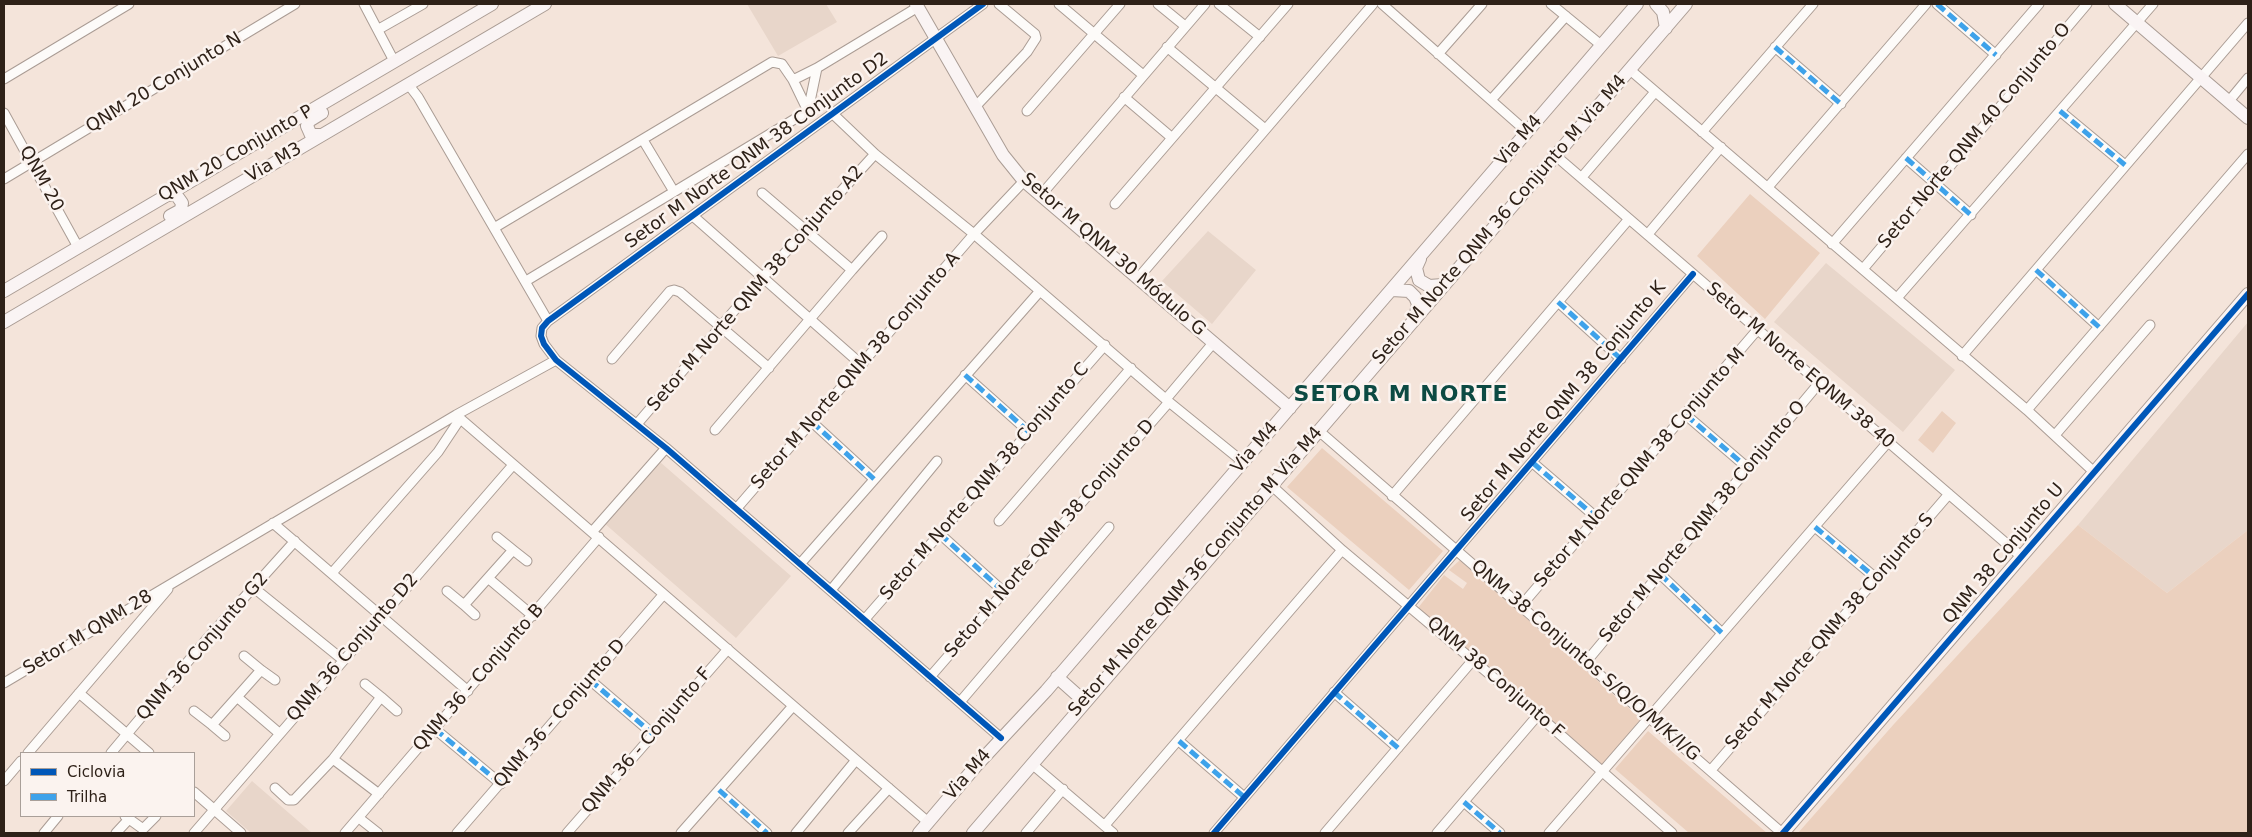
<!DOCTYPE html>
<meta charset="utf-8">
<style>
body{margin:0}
#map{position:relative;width:2252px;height:837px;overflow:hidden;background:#f4e4da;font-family:"DejaVu Sans",sans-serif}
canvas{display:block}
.frame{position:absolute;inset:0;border:5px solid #2e2118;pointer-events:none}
.legend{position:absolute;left:20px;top:752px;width:175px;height:65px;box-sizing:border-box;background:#fbf3ef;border:1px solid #a99f99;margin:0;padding:6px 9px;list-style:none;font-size:15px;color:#2e2118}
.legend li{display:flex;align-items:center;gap:10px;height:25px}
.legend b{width:25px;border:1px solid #a99f99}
</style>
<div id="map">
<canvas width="2252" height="837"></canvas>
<div class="frame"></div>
<ul class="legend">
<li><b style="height:6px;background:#0057b8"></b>Ciclovia</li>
<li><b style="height:6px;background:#3ea2ea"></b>Trilha</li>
</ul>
</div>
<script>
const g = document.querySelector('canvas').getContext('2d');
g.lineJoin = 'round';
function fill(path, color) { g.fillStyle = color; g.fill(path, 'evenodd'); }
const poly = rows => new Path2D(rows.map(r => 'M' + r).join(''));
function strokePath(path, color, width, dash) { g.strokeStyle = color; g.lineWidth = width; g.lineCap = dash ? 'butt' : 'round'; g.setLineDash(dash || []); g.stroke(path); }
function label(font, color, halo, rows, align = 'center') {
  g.font = font + ' "DejaVu Sans",sans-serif'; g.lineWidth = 5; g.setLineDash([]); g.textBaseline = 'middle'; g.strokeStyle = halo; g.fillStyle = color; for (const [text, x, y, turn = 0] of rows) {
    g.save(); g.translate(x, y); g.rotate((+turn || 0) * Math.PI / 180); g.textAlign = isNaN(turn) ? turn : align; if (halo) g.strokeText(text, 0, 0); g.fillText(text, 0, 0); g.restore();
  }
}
fill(poly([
 [747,4,826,4,837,22,778,56],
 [1208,231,1256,270,1212,324,1162,281],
 [1826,263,1955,370,1903,432,1774,322],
 [2248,322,2248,530,2167,593,2078,525],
 [660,462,791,576,736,638,604,523],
 [252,781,312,833,251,833,226,811]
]), '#e8d6ca');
fill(poly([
 [1750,194,1820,253,1765,319,1697,256],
 [1942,411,1956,423,1933,453,1918,440],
 [1322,448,1443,551,1409,590,1287,487],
 [2078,525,2167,593,2248,530,2248,833,1798,833,1894,724],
 [1460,560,1641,719,1602,765,1418,608,1444,575,1463,589,1467,583,1449,570],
 [1648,731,1767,833,1689,833,1615,769]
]), '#ebd0be');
const street = poly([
 [364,4,394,61],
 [983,4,548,321,542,328,541,336,544,344,556,360,666,448,1001,738],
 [1059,4,1143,75],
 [1158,4,1185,26],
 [1219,4,1260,37],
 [1382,4,1527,132],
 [1551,4,1601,45],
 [1937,4,1996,55],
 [379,29,423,4],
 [1167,47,1265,129],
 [1775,47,1841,104],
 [1438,54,1482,4],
 [1629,69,2027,410,2094,472],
 [4,79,129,4],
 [793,80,808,111],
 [408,84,418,97,548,321],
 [1124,97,1171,137],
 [1491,100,1566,16],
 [2229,101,2248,78],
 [976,106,1027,52,1036,38,1035,34,999,4],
 [1027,111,1120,4],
 [2060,111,2125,165],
 [4,113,78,247],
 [833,114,875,154,974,234,1169,402,1243,462],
 [1702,132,1813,4],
 [643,140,673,190],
 [1556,156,2022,557],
 [1906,158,1971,215],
 [1582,177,1655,92],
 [4,179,295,4],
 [1768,187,1926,4],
 [762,193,852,270,882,236],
 [1041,195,1205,4],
 [1115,204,1288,4],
 [693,216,862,365],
 [494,228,772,62,782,64,793,80,817,68],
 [1648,234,1721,147],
 [1832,244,2039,4],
 [1863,269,2087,4],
 [2036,270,2099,327],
 [1139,277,1373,4],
 [526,281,808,111,817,68,918,7],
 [1897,298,2153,4],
 [1558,302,1621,359],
 [1962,356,2248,23],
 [612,359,670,291,674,290,680,292,769,368],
 [965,375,1029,432],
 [1166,399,1214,342],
 [2027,410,2248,154],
 [456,415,928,822],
 [1686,415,1749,469],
 [812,422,874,479],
 [637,424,763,277,875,154],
 [715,430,852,270],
 [1319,431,1782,833],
 [2055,435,2150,325],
 [1533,463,1597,518],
 [1271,485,1342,550,1538,715,1672,833],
 [1392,496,1629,219],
 [737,508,974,234,1024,181],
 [999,521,1131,368],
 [273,523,468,691],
 [1815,527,1877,579],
 [592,532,666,448],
 [940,534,1004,592],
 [513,550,527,561],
 [800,564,1040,291],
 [332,573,438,452,460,419],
 [1660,574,1722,633],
 [488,578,513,550,497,537],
 [254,588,343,660],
 [831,590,937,461],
 [447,591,464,605,488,578,533,616],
 [464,605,475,615],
 [1521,606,1758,329],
 [865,619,1105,345],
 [244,656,261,670],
 [1586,662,1820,382],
 [930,677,1169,402],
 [590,680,653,734],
 [4,683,456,415,556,360],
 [365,684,381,697],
 [1334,692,1398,748],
 [79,693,149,753],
 [237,697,261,670,275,680],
 [960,702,1109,527],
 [194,711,212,725,237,697,279,733],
 [212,725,225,736],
 [435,729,501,784],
 [1179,741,1244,797],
 [28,753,168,589],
 [111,753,206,640,295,541],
 [333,759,381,697,397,711],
 [1032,764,1113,833],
 [1711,770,1949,494],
 [4,781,21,761],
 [275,788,288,800,294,800,333,759,379,794],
 [719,790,767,833],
 [194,792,241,833],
 [1464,802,1500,833],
 [125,816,143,829,156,816],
 [359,818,378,833],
 [1105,825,1342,550],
 [44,833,58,816],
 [116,833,129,819],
 [194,833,513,465],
 [345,833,599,537],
 [457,833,663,595],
 [567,833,728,649],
 [681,833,793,706],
 [796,833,856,760],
 [848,833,889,788],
 [1026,833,1063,789],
 [1214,833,1693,274],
 [1325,833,1473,660],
 [1437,833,1538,715],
 [1549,833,1888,442]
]);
const secondary = poly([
 [916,4,1003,155,1024,181,1290,408],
 [1656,4,1663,12,1666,28],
 [2115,4,2248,118],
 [320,135,311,135,307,126,309,121,322,113],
 [168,194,177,196,182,203,181,210,170,216],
 [1420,259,1416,268,1419,280,1429,286,1443,285],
 [1392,290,1409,291,1415,297,1418,304,1415,318],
 [4,291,492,4],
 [4,322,545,4],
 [1057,677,1085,702],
 [919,833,976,766,1046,691,1637,4],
 [973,833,1686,4],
 [1783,833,2248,294]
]);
strokePath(street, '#aa9c94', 11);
strokePath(secondary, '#aa9c94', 14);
strokePath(street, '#fdfbf9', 9);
strokePath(secondary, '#faf4f4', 12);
strokePath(poly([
 [1937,4,1996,55],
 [1775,47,1841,104],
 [2060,111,2125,165],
 [1906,158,1971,215],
 [2036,270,2099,327],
 [1558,302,1621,359],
 [965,375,1029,432],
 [1686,415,1749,469],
 [812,422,874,479],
 [1533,463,1597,518],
 [1815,527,1877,579],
 [940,534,1004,592],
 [1660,574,1722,633],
 [590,680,653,734],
 [1334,692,1398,748],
 [435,729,501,784],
 [1179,741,1244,797],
 [719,790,767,833],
 [1464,802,1500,833]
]), '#3ea2ea', 5, [10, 5]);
strokePath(poly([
 [983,4,548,321,542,328,541,336,544,344,556,360,666,448,1001,738],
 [1214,833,1693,274],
 [1783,833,2248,294]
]), '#0057b8', 6);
label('18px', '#2e2118', '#fbf3ef', [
 ["QNM 20 Conjunto N",164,83,-31],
 ["Setor Norte QNM 40 Conjunto O",1975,136,-50],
 ["Via M4",1519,141,-49],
 ["Setor M Norte QNM 38 Conjunto D2",757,151,-36],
 ["QNM 20 Conjunto P",236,154,-30],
 ["Via M3",274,163,-30],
 ["QNM 20",41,179,61],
 ["Setor M Norte QNM 36 Conjunto M Via M4",1500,220,-49],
 ["Setor M QNM 30 Módulo G",1113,255,41],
 ["Setor M Norte QNM 38 Conjunto A2",756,289,-49],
 ["Setor M Norte EQNM 38 40",1800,366,41],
 ["Setor M Norte QNM 38 Conjunto A",856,371,-49],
 ["Setor M Norte QNM 38 Conjunto K",1564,402,-50],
 ["Via M4",1255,448,-49],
 ["Setor M Norte QNM 38 Conjunto M",1640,468,-49],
 ["Setor M Norte QNM 38 Conjunto C",985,482,-49],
 ["Setor M Norte QNM 38 Conjunto O",1703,522,-50],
 ["Setor M Norte QNM 38 Conjunto D",1050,539,-49],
 ["QNM 38 Conjunto U",2004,554,-50],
 ["Setor M Norte QNM 36 Conjunto M Via M4",1196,572,-49],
 ["Setor M Norte QNM 38 Conjunto S",1830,632,-49],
 ["Setor M QNM 28",88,633,-31],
 ["QNM 36 Conjunto G2",203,647,-49],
 ["QNM 36 Conjunto D2",353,648,-49],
 ["QNM 38 Conjuntos S/Q/O/M/K/I/G",1585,661,41],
 ["QNM 36 - Conjunto B",479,678,-49],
 ["QNM 38 Conjunto F",1495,678,41],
 ["QNM 36 - Conjunto D",560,714,-49],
 ["QNM 36 - Conjunto F",647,741,-49],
 ["Via M4",968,775,-49]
]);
g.letterSpacing = '1px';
label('bold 22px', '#0c4a43', '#fbf3ef', [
 ["SETOR M NORTE",1401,395]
]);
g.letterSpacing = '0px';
</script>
